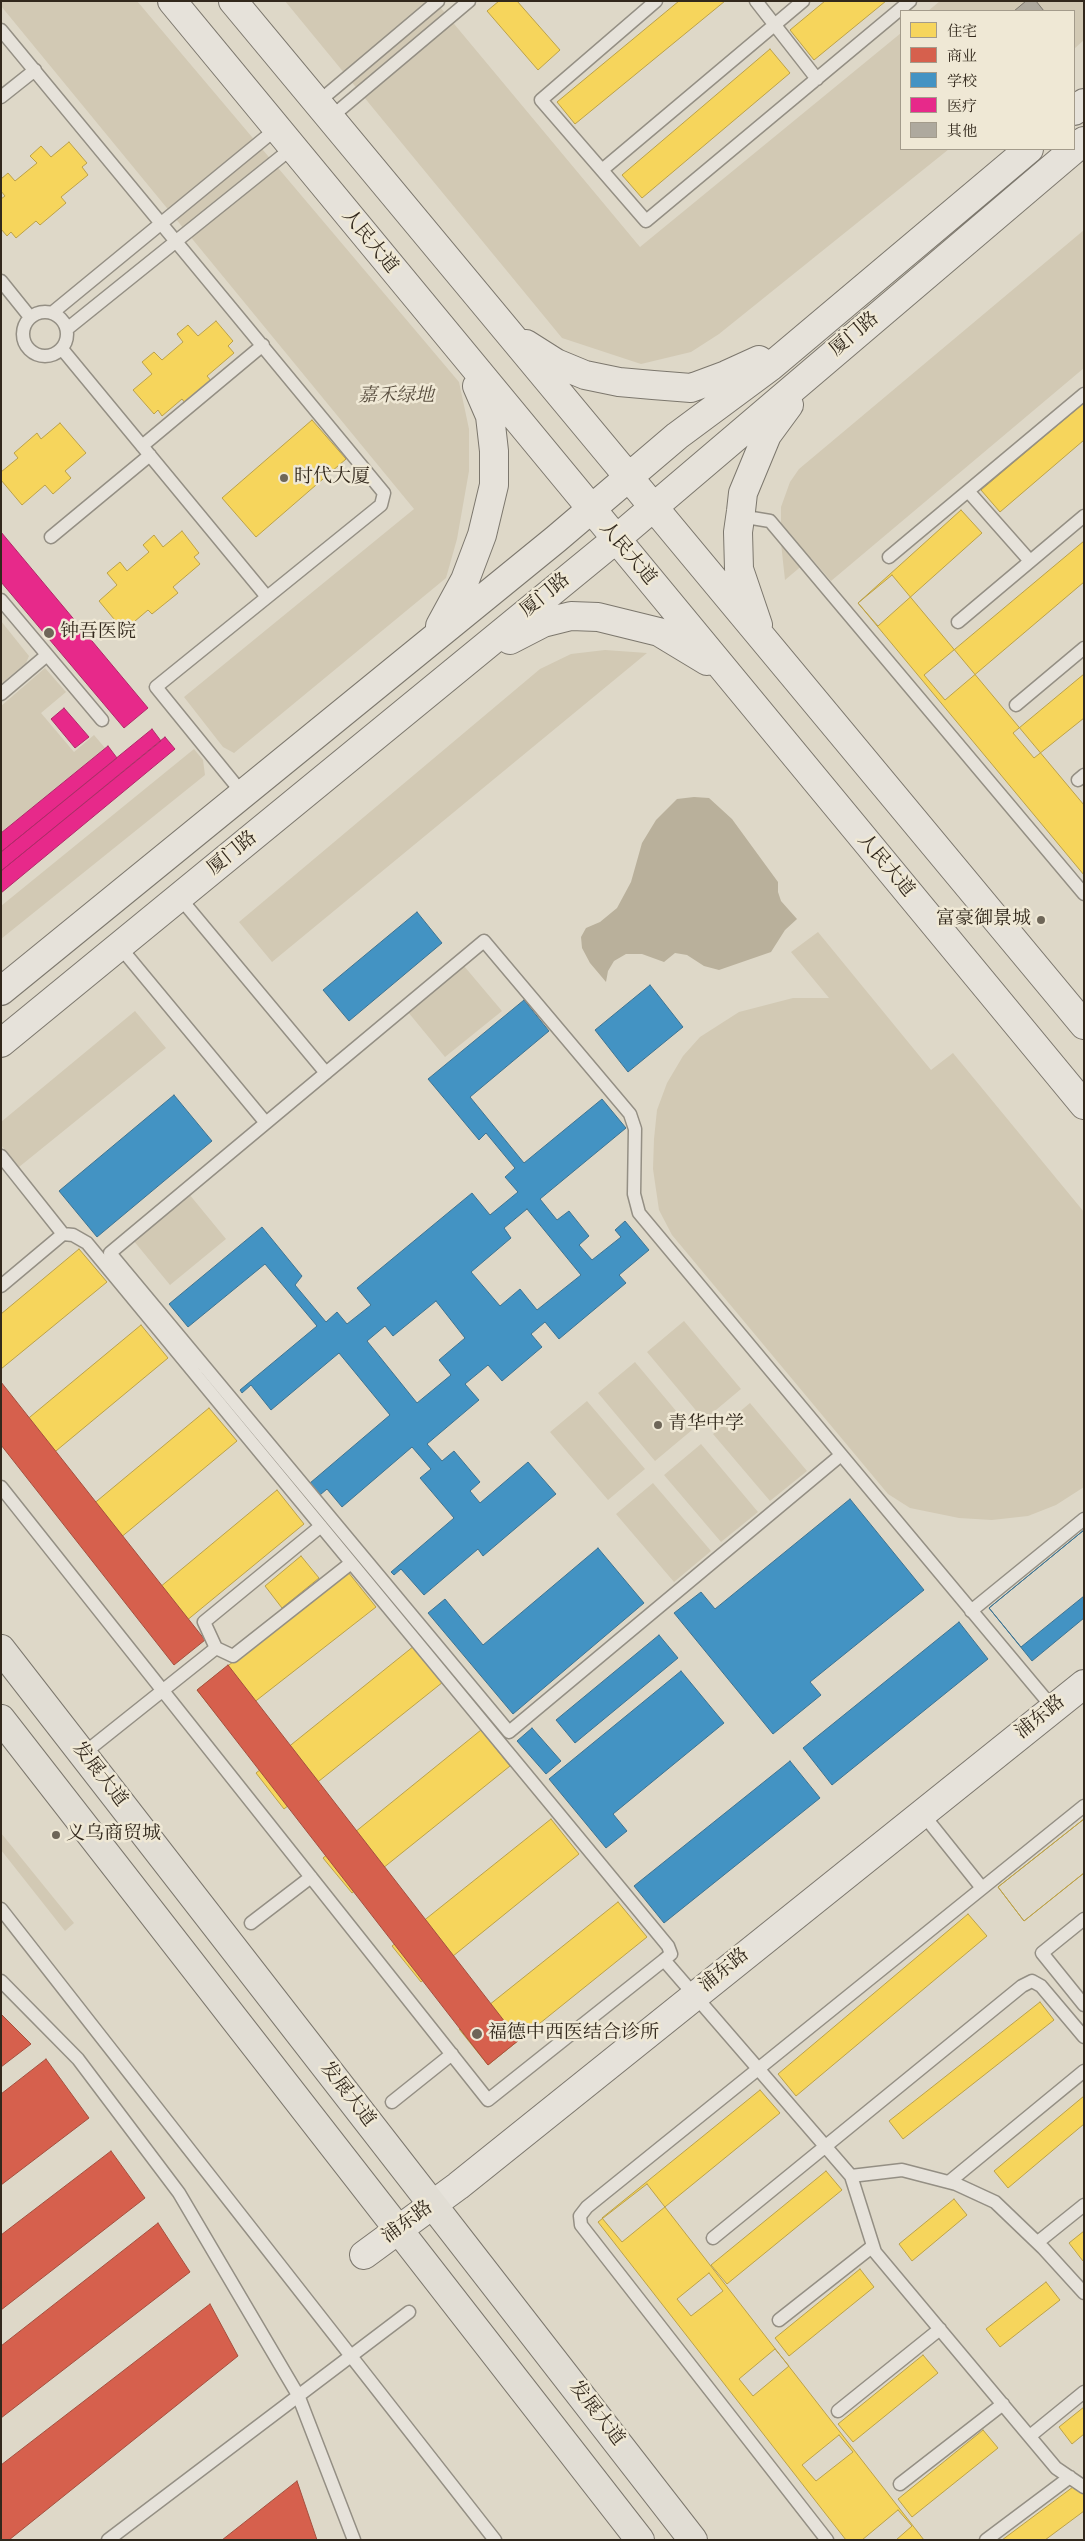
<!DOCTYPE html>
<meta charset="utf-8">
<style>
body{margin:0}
#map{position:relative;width:1085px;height:2541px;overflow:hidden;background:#ded8c8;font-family:"IM FELL DW Pica","Noto Serif SC",serif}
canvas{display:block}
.frame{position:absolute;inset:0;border:2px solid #32281c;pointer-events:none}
.legend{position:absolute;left:900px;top:10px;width:175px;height:140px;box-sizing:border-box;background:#efe8d5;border:1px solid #a39b8b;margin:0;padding:6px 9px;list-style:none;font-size:15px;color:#32281c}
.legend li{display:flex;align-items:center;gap:10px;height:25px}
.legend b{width:25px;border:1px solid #a39b8b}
</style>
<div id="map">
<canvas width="1085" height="2541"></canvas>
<div class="frame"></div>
<ul class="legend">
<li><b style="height:14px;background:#f6d55c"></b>住宅</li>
<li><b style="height:14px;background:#d6604d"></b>商业</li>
<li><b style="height:14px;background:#4393c3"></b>学校</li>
<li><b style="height:14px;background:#e7298a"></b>医疗</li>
<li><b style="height:14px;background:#aea99e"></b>其他</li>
</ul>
</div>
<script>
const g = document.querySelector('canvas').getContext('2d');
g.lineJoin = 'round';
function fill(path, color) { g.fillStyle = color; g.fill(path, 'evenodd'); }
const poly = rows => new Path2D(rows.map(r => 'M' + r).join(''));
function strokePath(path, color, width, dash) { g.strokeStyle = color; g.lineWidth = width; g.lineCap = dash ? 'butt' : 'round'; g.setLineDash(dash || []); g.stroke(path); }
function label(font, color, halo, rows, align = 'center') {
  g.font = font + ' "IM FELL DW Pica","Noto Serif SC",serif'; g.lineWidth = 5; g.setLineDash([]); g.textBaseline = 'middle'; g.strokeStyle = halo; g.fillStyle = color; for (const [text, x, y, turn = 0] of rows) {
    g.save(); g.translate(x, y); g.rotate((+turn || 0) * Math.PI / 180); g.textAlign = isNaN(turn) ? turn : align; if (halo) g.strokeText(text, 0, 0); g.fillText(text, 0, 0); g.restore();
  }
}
fill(poly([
 [1,1,137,1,459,382,469,429,469,471,457,539,446,578,234,753,223,747,184,697,414,509,1,6],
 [285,1,435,1,640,247,901,33,901,149,949,149,719,334,691,352,641,364,562,338],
 [940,1,1084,1,1084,40,1074,49,1074,11,928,11],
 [1084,230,1084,368,831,581,811,558,785,580,781,543,781,507,790,482,799,469],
 [1,621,29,656,26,663,1,684],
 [605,650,647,653,272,962,239,922,540,669,571,654],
 [45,668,66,692,41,713,74,752,94,735,105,748,1,833,1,706],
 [194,749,203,760,205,775,1,939,1,906],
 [818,932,931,1070,953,1053,1084,1212,1084,1487,1056,1505,1028,1516,992,1520,959,1518,910,1508,888,1494,672,1235,659,1210,653,1169,654,1139,657,1110,667,1083,683,1056,700,1037,739,1012,793,998,829,998,791,952],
 [464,966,502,1011,445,1057,408,1012],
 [135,1011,166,1048,19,1167,1,1145,1,1122],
 [189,1194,226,1239,170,1285,133,1240],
 [684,1321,741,1389,704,1420,647,1352],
 [635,1362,692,1430,655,1461,598,1393],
 [587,1401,645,1469,608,1500,550,1432],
 [750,1403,807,1471,770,1501,713,1434],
 [701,1444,758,1512,721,1542,664,1475],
 [653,1483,711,1551,674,1582,616,1514],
 [1,1833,74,1923,65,1931,1,1850]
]), '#d2c9b4');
fill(poly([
 [694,797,709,798,732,819,778,882,778,892,781,901,797,919,785,930,771,952,719,970,704,966,687,955,675,953,664,962,642,954,626,954,614,961,608,971,606,982,590,963,582,948,581,937,586,928,600,922,617,908,631,882,642,843,656,820,677,799]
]), '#b9b09b');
const homes = poly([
 [499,1,517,1,560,50,538,70,487,11,499,1],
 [679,1,725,1,575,124,557,102,679,1],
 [825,1,886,1,814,60,790,30,825,1],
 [770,49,790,73,642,198,622,175,770,49],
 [69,142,87,163,82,167,88,175,61,197,66,203,40,225,36,221,16,238,11,232,7,236,1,229,1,199,5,196,1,191,1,179,8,173,15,181,37,163,30,156,41,146,51,157,69,142],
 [216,321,233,341,228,346,234,353,207,376,212,382,186,404,182,399,162,416,158,410,154,414,133,390,152,374,142,362,154,352,162,360,183,342,177,334,188,325,198,336,216,321],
 [1084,403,1084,440,1000,512,981,490,1084,403],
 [312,420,346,459,256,537,222,498,312,420],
 [60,423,86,453,65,471,71,478,53,494,45,485,22,505,1,480,1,472,18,458,14,453,37,433,41,439,60,423],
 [961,510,982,533,878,626,858,603,961,510],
 [182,531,199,553,194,557,200,564,173,587,178,593,152,614,148,610,128,627,123,621,119,625,99,601,117,585,107,573,120,562,127,571,149,552,143,545,154,535,163,547,182,531],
 [1084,541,1084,582,945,700,924,675,1084,541],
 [892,575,1084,805,1084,875,858,603,892,575],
 [1084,674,1084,718,1034,758,1013,733,1084,674],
 [79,1249,107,1282,1,1369,1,1314,79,1249],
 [141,1325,168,1358,27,1475,1,1444,1,1441,141,1325],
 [209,1408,237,1441,96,1558,68,1525,209,1408],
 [277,1490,304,1524,163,1640,136,1607,277,1490],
 [301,1556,319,1578,282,1608,265,1586,301,1556],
 [348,1572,376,1607,225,1725,197,1690,348,1572],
 [414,1646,443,1682,284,1809,256,1773,414,1646],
 [481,1730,510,1766,352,1893,323,1858,481,1730],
 [551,1819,579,1854,421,1982,392,1946,551,1819],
 [1084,1819,1084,1873,1024,1921,998,1887,1084,1819],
 [1084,1819,1084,1873,1024,1921,998,1887,1084,1819],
 [618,1902,647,1937,488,2065,459,2029,618,1902],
 [968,1914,987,1936,796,2096,778,2074,968,1914],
 [1040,2002,1054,2020,903,2139,889,2121,1040,2002],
 [760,2090,780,2113,622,2242,602,2218,760,2090],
 [1084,2096,1084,2124,1008,2188,994,2171,1084,2096],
 [826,2171,842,2190,727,2284,711,2265,826,2171],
 [647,2184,924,2540,846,2540,598,2222,647,2184],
 [954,2199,967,2215,912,2261,899,2244,954,2199],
 [1084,2231,1084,2260,1083,2261,1069,2243,1084,2231],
 [860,2269,874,2287,789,2356,775,2338,860,2269],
 [709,2273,723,2291,691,2316,677,2299,709,2273],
 [1046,2282,1060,2300,1000,2347,986,2329,1046,2282],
 [775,2349,789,2366,753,2396,739,2379,775,2349],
 [923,2355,938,2373,853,2442,838,2424,923,2355],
 [1084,2407,1084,2434,1072,2444,1059,2427,1084,2407],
 [983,2430,998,2448,912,2517,898,2499,983,2430],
 [839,2435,853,2452,816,2481,802,2465,839,2435],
 [1077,2484,1084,2493,1084,2511,1045,2540,1002,2540,1077,2484],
 [898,2510,912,2526,896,2540,862,2540,898,2510]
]);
fill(homes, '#f6d55c');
strokePath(homes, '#bba149', 1);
const shops = poly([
 [1,1382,205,1640,174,1665,1,1445,1,1382],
 [228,1665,519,2040,488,2065,197,1690,228,1665],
 [1,2014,31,2044,1,2067,1,2014],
 [46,2059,89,2118,1,2185,1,2094,46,2059],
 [111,2151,145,2198,1,2310,1,2235,111,2151],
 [158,2223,190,2272,1,2418,1,2346,158,2223],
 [210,2304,238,2356,9,2540,1,2540,1,2465,210,2304],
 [297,2481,317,2540,222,2540,297,2481]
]);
fill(shops, '#d6604d');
strokePath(shops, '#a54f3e', 1);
const schools = poly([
 [417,912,442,943,349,1021,323,990,417,912],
 [650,985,683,1027,628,1072,595,1030,650,985],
 [524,1000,549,1031,470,1097,524,1163,602,1099,626,1128,540,1199,557,1220,569,1211,589,1236,579,1245,592,1260,621,1237,615,1230,625,1221,649,1250,619,1275,626,1283,559,1339,545,1322,531,1334,542,1347,502,1381,488,1365,465,1384,479,1400,427,1444,442,1461,454,1451,480,1482,470,1491,480,1503,528,1462,556,1494,483,1556,478,1549,424,1595,401,1569,394,1575,391,1572,454,1518,420,1478,431,1469,412,1447,342,1507,327,1489,320,1495,310,1483,390,1415,339,1353,271,1410,251,1385,242,1393,240,1390,317,1326,265,1264,188,1327,169,1304,262,1227,302,1276,295,1285,326,1322,337,1312,347,1324,371,1305,357,1288,472,1193,490,1215,518,1192,505,1177,515,1168,486,1133,479,1140,428,1079,524,1000],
 [527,1209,581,1275,537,1310,520,1289,500,1306,471,1272,511,1238,504,1228,527,1209],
 [436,1301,465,1338,439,1360,451,1375,417,1403,367,1341,385,1326,393,1336,436,1301],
 [174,1095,212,1141,97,1237,59,1191,174,1095],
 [850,1499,924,1590,810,1682,821,1695,773,1734,674,1613,701,1592,715,1609,850,1499],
 [1084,1530,1084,1618,1032,1661,989,1608,1084,1530],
 [1084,1530,1084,1596,1021,1647,989,1608,1084,1530],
 [598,1548,644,1603,513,1714,428,1613,445,1599,483,1645,598,1548],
 [959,1622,988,1659,832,1785,803,1748,959,1622],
 [659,1635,678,1658,575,1743,556,1720,659,1635],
 [681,1671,724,1723,613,1814,627,1831,606,1848,549,1779,681,1671],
 [532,1728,561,1761,546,1774,517,1741,532,1728],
 [790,1761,820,1798,664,1923,634,1886,790,1761]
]);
fill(schools, '#4393c3');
strokePath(schools, '#3e7391', 1);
const health = poly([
 [1,532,148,708,124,728,1,582,1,532],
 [64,708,89,737,75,748,51,719,64,708],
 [152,729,161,741,1,871,1,852,152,729],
 [165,737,175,749,1,893,1,871,165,737],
 [108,746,117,758,1,852,1,833,108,746]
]);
fill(health, '#e7298a');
strokePath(health, '#b12969', 1);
const building = poly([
 [1026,1,1036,1,1044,11,1014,11,1026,1]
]);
fill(building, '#aea99e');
strokePath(building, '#7c776d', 1);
const lane = poly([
 [656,1,541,100,646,221,910,1],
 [756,1,817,79],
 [1,30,384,493,381,505,156,687,243,794],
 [1,97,35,70],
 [317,103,438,1],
 [330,118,469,1],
 [602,170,803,1],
 [1,281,30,317],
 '23 334a22 22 0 1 1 44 0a22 22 0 1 1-44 0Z',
 [52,313,276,129],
 [67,329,292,148],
 [62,349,267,597],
 [142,446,263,345],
 [968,491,1030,561],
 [740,516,770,521,1084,894],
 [51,537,150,455],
 [889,557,1084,394],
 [1,600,102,720],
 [958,622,1084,516],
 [1,694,47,655],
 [1016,705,1084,648],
 [1078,780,1084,775],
 [180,898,326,1073],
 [120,947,266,1123],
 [1,1156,63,1234,1,1286],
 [63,1234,73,1235,87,1243,668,1946,671,1954,664,1960],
 [841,1455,509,1732,110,1253,484,941,630,1114,635,1129,634,1194,639,1213,1053,1708],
 [1,1487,488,2100,664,1960,851,2176,875,2252,1056,2468,1084,2487],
 [971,1611,1084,1519],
 [216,1648,204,1622,321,1526],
 [83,1754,216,1648,233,1656,351,1563],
 [922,1813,982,1888],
 [1,1909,495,2540],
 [1084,1919,1042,1953,1084,2005],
 [251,1923,311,1877],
 [1,1981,78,2059,179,2193,298,2395,354,2540],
 [392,2102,452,2054],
 [851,2176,902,2170,956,2184,995,2202,1043,2248,1084,2293],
 [949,2182,1084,2071],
 [713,2238,1022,1986,1032,1981,1041,1986,1084,2037],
 [1038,2242,1084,2205],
 [779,2320,873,2246],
 [838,2411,940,2329],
 [1030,2436,1084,2392],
 [900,2484,1003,2404],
 [108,2540,409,2312],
 [827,2540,581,2225,580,2216,587,2207,1084,1806],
 [986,2540,1070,2477]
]);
const secondary = poly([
 [172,1,1084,1105],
 [233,1,1084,1025],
 [1074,111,1084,103],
 [526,344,556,363,585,375,619,382,653,385,691,388,726,375,759,360],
 [758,625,739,569,738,532,741,511,743,493,767,435,789,405],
 [440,626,465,580,482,535,494,485,494,451,490,416,477,386],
 [510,640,543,623,571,616,598,617,659,632,707,661],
 [1,991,556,539,677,436,770,367,1029,149],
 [1,1043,615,540,1084,141],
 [364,2255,458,2186,1084,1684]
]);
const primary = poly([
 [1,1649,693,2540],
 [1,1719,640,2540]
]);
strokePath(lane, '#948f84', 15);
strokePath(secondary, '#7c776d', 30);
strokePath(primary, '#7c776d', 30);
strokePath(lane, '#e6e2da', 12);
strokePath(secondary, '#e6e2da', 28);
strokePath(primary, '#e1ddd4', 28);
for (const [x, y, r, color] of [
 [284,478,5,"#6e6658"],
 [49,633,6,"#6e6658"],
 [1041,920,5,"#6e6658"],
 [658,1425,5,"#6e6658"],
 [56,1835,5,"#6e6658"],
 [477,2034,6,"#6e6658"]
]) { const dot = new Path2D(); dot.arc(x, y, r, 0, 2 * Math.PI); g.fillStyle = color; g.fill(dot); strokePath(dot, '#efe8d5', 2); }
label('19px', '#32281c', '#efe8d5', [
 ["人民大道",369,242,51],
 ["厦门路",855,335,-40],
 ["人民大道",627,554,50],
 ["厦门路",546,596,-39],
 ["厦门路",233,854,-39],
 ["人民大道",885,866,50],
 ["浦东路",1041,1718,-39],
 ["发展大道",99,1775,52],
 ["浦东路",725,1971,-39],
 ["发展大道",347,2095,52],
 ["浦东路",408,2223,-36],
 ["发展大道",596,2414,52]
]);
label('italic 19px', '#584d3e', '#efe8d5', [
 ["嘉禾绿地",396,397]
]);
label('19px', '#32281c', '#efe8d5', [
 ["时代大厦",294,478],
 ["钟吾医院",60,633],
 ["富豪御景城",1031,920,"right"],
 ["青华中学",668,1425],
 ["义乌商贸城",66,1835],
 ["福德中西医结合诊所",488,2034]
], 'left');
</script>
